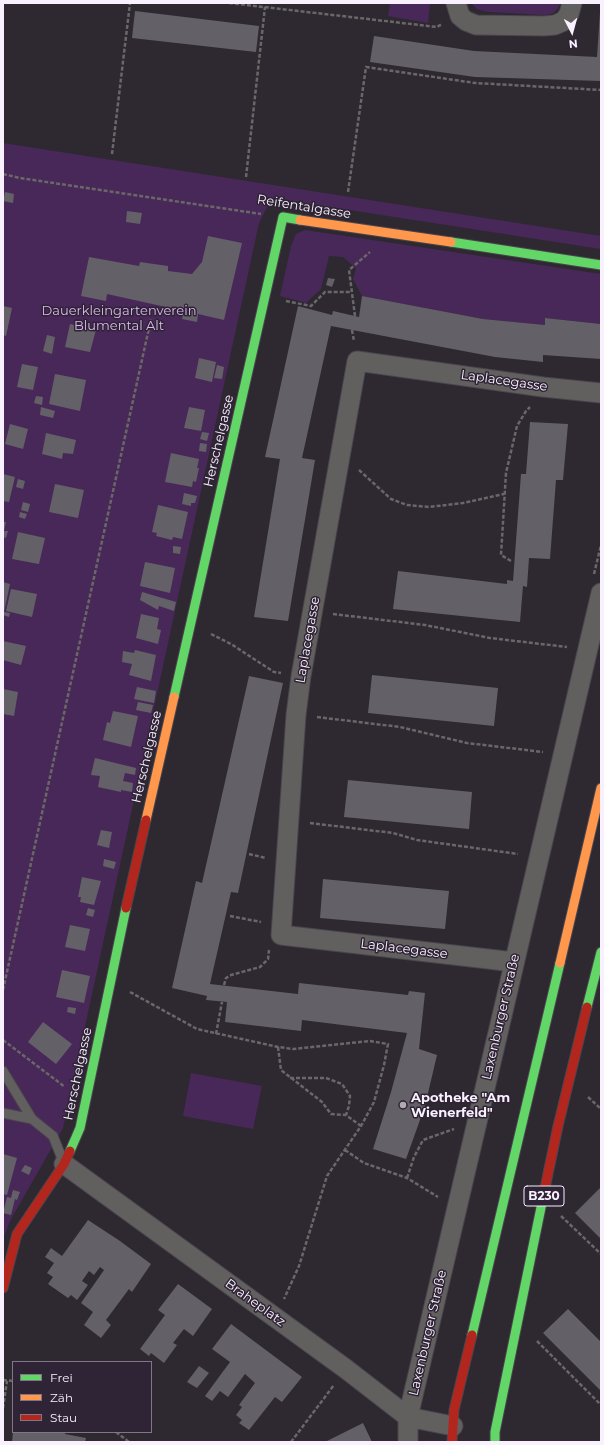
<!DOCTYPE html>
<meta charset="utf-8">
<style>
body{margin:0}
#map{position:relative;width:604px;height:1445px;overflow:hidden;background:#2e2831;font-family:Montserrat,sans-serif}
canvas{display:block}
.frame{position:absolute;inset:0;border:4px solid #f9f1fd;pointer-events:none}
.legend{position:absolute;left:12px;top:1361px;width:140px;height:72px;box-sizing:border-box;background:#2f2435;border:1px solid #807685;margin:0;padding:5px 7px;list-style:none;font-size:12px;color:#f9f1fd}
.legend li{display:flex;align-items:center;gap:8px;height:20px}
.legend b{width:20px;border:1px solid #807685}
.north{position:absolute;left:552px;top:12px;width:40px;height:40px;-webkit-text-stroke:3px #2f2435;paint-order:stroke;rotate:174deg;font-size:11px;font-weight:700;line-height:16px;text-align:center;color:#f9f1fd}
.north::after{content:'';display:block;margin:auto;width:14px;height:18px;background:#f9f1fd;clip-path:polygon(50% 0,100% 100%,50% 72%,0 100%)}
</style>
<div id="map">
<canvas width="604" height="1445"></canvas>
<div class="frame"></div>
<ul class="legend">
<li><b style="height:5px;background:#63d668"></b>Frei</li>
<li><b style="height:5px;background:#ff974d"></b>Zäh</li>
<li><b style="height:5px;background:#b3261e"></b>Stau</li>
</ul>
<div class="north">N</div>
</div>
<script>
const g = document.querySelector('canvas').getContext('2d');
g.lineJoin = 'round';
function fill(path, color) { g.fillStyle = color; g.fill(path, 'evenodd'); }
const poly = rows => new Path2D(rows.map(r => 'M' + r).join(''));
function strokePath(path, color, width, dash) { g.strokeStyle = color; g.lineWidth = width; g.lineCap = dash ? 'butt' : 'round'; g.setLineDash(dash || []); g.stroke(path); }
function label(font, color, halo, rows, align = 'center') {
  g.font = font + ' Montserrat,sans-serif'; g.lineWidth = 3; g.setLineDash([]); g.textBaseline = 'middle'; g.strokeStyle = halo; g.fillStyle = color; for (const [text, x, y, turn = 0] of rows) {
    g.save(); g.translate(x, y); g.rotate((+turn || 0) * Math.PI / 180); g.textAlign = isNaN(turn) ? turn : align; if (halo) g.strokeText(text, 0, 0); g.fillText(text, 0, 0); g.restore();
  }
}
fill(poly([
 [390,3,430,3,428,23,388,16],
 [471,3,561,3,554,13,545,15,489,12,477,9],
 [3,143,601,236,601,249,272,198,259,223,63,1128,10,1221,3,1239],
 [305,230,601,274,601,324,546,318,545,325,483,319,362,296,353,279,356,268,343,257,329,256,321,289,306,303,280,296,291,246,296,234],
 [191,1073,262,1086,253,1129,183,1116]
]), '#482858');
fill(poly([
 [135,11,259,26,256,52,132,38],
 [600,12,601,81,475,77,370,62,374,36,474,51,597,57],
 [5,192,14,194,13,203,3,201],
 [127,211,142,213,140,224,126,222],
 [208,236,242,243,224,320,198,314,197,322,182,319,184,311,107,294,106,301,81,296,89,257,139,266,140,262,168,266,168,271,192,274,202,262],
 [328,278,335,279,332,287,326,285],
 [362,296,483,319,545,325,545,318,601,324,601,359,543,355,543,362,495,357,331,326,302,458,315,460,288,621,254,617,280,459,265,457,298,306,332,315,333,311,359,317],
 [3,306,12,308,6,336,3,335],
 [70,324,96,330,90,352,65,347],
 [47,335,55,337,52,354,43,351],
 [199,358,216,362,212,382,195,378],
 [22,364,38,367,33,390,17,387],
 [217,365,224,367,222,379,214,378],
 [55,374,86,380,80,411,49,404],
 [36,396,43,397,42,405,34,403],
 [41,407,55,411,53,418,40,415],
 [189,407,205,410,201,431,184,428],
 [530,422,568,424,563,480,556,480,550,559,529,558,527,587,523,586,520,622,393,609,398,571,507,584,507,580,513,581,521,474,526,474],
 [10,424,28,429,23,449,5,444],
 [202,432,209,433,207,441,200,439],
 [46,433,76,440,73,454,63,453,62,459,42,454],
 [200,443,207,444,206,452,199,451],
 [171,453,199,459,197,468,199,468,196,482,193,481,192,487,165,482],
 [3,474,15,477,9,502,3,501],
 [18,479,25,481,23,489,16,487],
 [55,484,84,490,78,518,49,512],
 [184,493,197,496,195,503,191,503,191,506,182,504],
 [23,502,30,504,28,512,21,510],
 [158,505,188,512,182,539,173,537,172,540,156,536,157,533,152,532],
 [20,512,27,514,25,519,19,517],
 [3,522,6,522,4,531,8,531,6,538,3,537],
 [18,532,45,538,39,564,12,559],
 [173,546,181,547,180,554,173,553],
 [145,562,175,568,170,593,140,586],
 [3,582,10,584,4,612,10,613,9,617,3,615],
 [11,589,37,594,32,617,6,611],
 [142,592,176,602,174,611,159,606,158,610,140,600],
 [141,614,159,618,157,629,161,630,158,644,136,638],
 [3,641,26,646,21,665,3,660],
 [135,650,156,655,151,681,129,675,132,664,122,662,123,651,134,653],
 [372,675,498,688,494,726,368,713],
 [249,676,283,683,238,893,231,892,210,984,298,994,299,983,408,995,409,991,425,993,419,1049,437,1055,425,1106,406,1159,373,1149,391,1092,407,1033,302,1020,301,1031,225,1022,227,1002,206,1000,207,996,172,988,196,881,202,883],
 [137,687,156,691,154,703,134,699],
 [3,689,18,692,14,716,3,714],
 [138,702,153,705,151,713,136,710],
 [113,711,138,716,131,747,103,740,107,722,110,723],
 [95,758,136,768,135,775,125,773,123,781,133,783,132,792,121,790,121,792,98,787,100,776,91,775],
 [348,780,472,792,469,829,344,817],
 [101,830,112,832,109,848,97,845],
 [104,859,116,862,114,869,103,866],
 [82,877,101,881,94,905,80,902,81,897,78,897],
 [323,879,449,891,445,929,320,918],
 [88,908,95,910,93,917,86,915],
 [70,925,90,929,85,951,65,947],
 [62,970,90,976,84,1003,56,997],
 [68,1007,76,1008,75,1014,67,1012],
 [43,1022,72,1044,56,1064,28,1042],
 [3,1154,17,1158,7,1195,3,1194],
 [25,1165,32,1168,29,1175,21,1171],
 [601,1187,601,1239,575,1213],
 [13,1190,20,1192,17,1200,15,1199,11,1215,3,1213,7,1197,11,1198],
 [88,1220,120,1241,151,1264,132,1292,129,1289,106,1320,111,1325,101,1338,84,1325,93,1312,81,1303,104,1270,100,1267,94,1275,89,1271,82,1281,88,1285,77,1300,71,1295,68,1298,48,1284,53,1277,47,1273,54,1263,45,1257,51,1248,62,1256],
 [178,1284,212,1309,193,1336,184,1329,173,1343,177,1345,164,1363,151,1353,149,1356,140,1349,165,1315,158,1310],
 [568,1309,601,1342,601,1391,543,1333],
 [231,1324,302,1377,282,1402,275,1397,249,1430,239,1423,242,1420,236,1415,242,1407,239,1405,255,1383,245,1374,228,1397,220,1391,212,1401,205,1396,230,1362,212,1349],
 [199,1366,209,1373,197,1388,187,1382],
 [363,1423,372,1442,325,1442],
 [13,1432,65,1432,65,1434,86,1438,85,1442,12,1442]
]), '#646067');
const lane = poly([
 [3,1071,32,1119,53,1136,63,1161],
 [3,1113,32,1119]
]);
const street = poly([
 [456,3,460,16,466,21,476,25,544,26,555,25,564,21,569,14,572,3],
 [514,962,281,935,296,715,301,676,357,361,543,387,601,393],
 [64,1164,346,1369,408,1417,453,1426],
 [408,1442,408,1417,601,593]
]);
const fast = poly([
 [451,242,601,265],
 [174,697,283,217,300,220],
 [587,1007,601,952],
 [70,1151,80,1128,126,908],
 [472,1335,560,963],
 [495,1442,495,1432,545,1188]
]);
const slow = poly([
 [300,220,451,242],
 [146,820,174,697],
 [560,963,601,788]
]);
const jam = poly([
 [126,908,146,820],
 [545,1188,558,1126,587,1007],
 [3,1288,17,1234,64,1164,70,1151],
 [452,1442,454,1410,472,1335]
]);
strokePath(lane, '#4a454d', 11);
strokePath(street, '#4a454d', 21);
strokePath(fast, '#4a454d', 11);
strokePath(slow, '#4a454d', 11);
strokePath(jam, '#4a454d', 11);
strokePath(poly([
 [229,3,437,27,442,24],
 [112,154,130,3],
 [3,174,20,178,261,214],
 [246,177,265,7],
 [348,192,366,67,475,83,601,90],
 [286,301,311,306,325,292,351,292],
 [355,316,349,270,370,252],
 [352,330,354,341],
 [359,470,391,499,407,505,429,507,463,503,504,494],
 [511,561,501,555,506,473,517,426,526,411,530,407],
 [594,574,601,545],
 [333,614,425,625,490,638,567,647],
 [211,634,231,644,274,672,281,673],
 [317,717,400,727,467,743,543,752],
 [310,823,393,833,417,840,518,854],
 [249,854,266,858],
 [230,916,261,922],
 [224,985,226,978,231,975,260,967,268,959,269,950],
 [3,990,151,319],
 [130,992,197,1029,278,1047,293,1049,370,1041,388,1044,384,1065,374,1102,361,1126,327,1176,299,1266,284,1299],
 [216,1034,222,1002],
 [3,1040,65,1087],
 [278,1047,281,1070,322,1102,331,1114,346,1115,361,1126],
 [290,1078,326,1078,342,1084,350,1096,349,1106,346,1115],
 [588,1097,601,1109],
 [345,1150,364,1163,407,1178,438,1197],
 [407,1178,414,1157,423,1140,454,1129],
 [561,1216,601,1254],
 [537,1341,601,1405],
 [3,1380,13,1381],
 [3,1408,7,1381],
 [116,1432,129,1442],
 [291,1442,334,1385]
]), '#6a6768', 2.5, [4, 2]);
strokePath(lane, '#625f5f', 9);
strokePath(street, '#625f5f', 19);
strokePath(fast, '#63d668', 9);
strokePath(slow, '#ff974d', 9);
strokePath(jam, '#b3261e', 9);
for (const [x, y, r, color] of [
 [403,1105,4,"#b2abb6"]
]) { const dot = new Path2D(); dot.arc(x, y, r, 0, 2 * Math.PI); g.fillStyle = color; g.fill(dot); strokePath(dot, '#2f2435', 1.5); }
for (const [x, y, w] of [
 [544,1196,40]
]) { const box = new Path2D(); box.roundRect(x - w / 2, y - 10, w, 20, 3); g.fillStyle = '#2f2435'; g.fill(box); strokePath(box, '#f9f1fd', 1); }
label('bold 12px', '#f9f1fd', null, [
 ["B230",544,1196]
]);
label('13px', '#f9f1fd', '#2f2435', [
 ["Reifentalgasse",304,207,9],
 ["Laplacegasse",504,381,8],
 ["Herschelgasse",219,441,-77],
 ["Laplacegasse",308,640,-80],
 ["Herschelgasse",147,757,-77],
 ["Laplacegasse",404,949,7],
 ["Laxenburger Straße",501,1017,-77],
 ["Herschelgasse",78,1074,-78],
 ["Braheplatz",255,1303,36],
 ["Laxenburger Straße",428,1333,-77]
]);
label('13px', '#deb6f3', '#2f2435', [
 ["Dauerkleingartenverein",119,311],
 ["Blumental Alt",119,326]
]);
label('bold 13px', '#f9f1fd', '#2f2435', [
 ["Apotheke \"Am",411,1098],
 ["Wienerfeld\"",411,1113]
], 'left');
</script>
